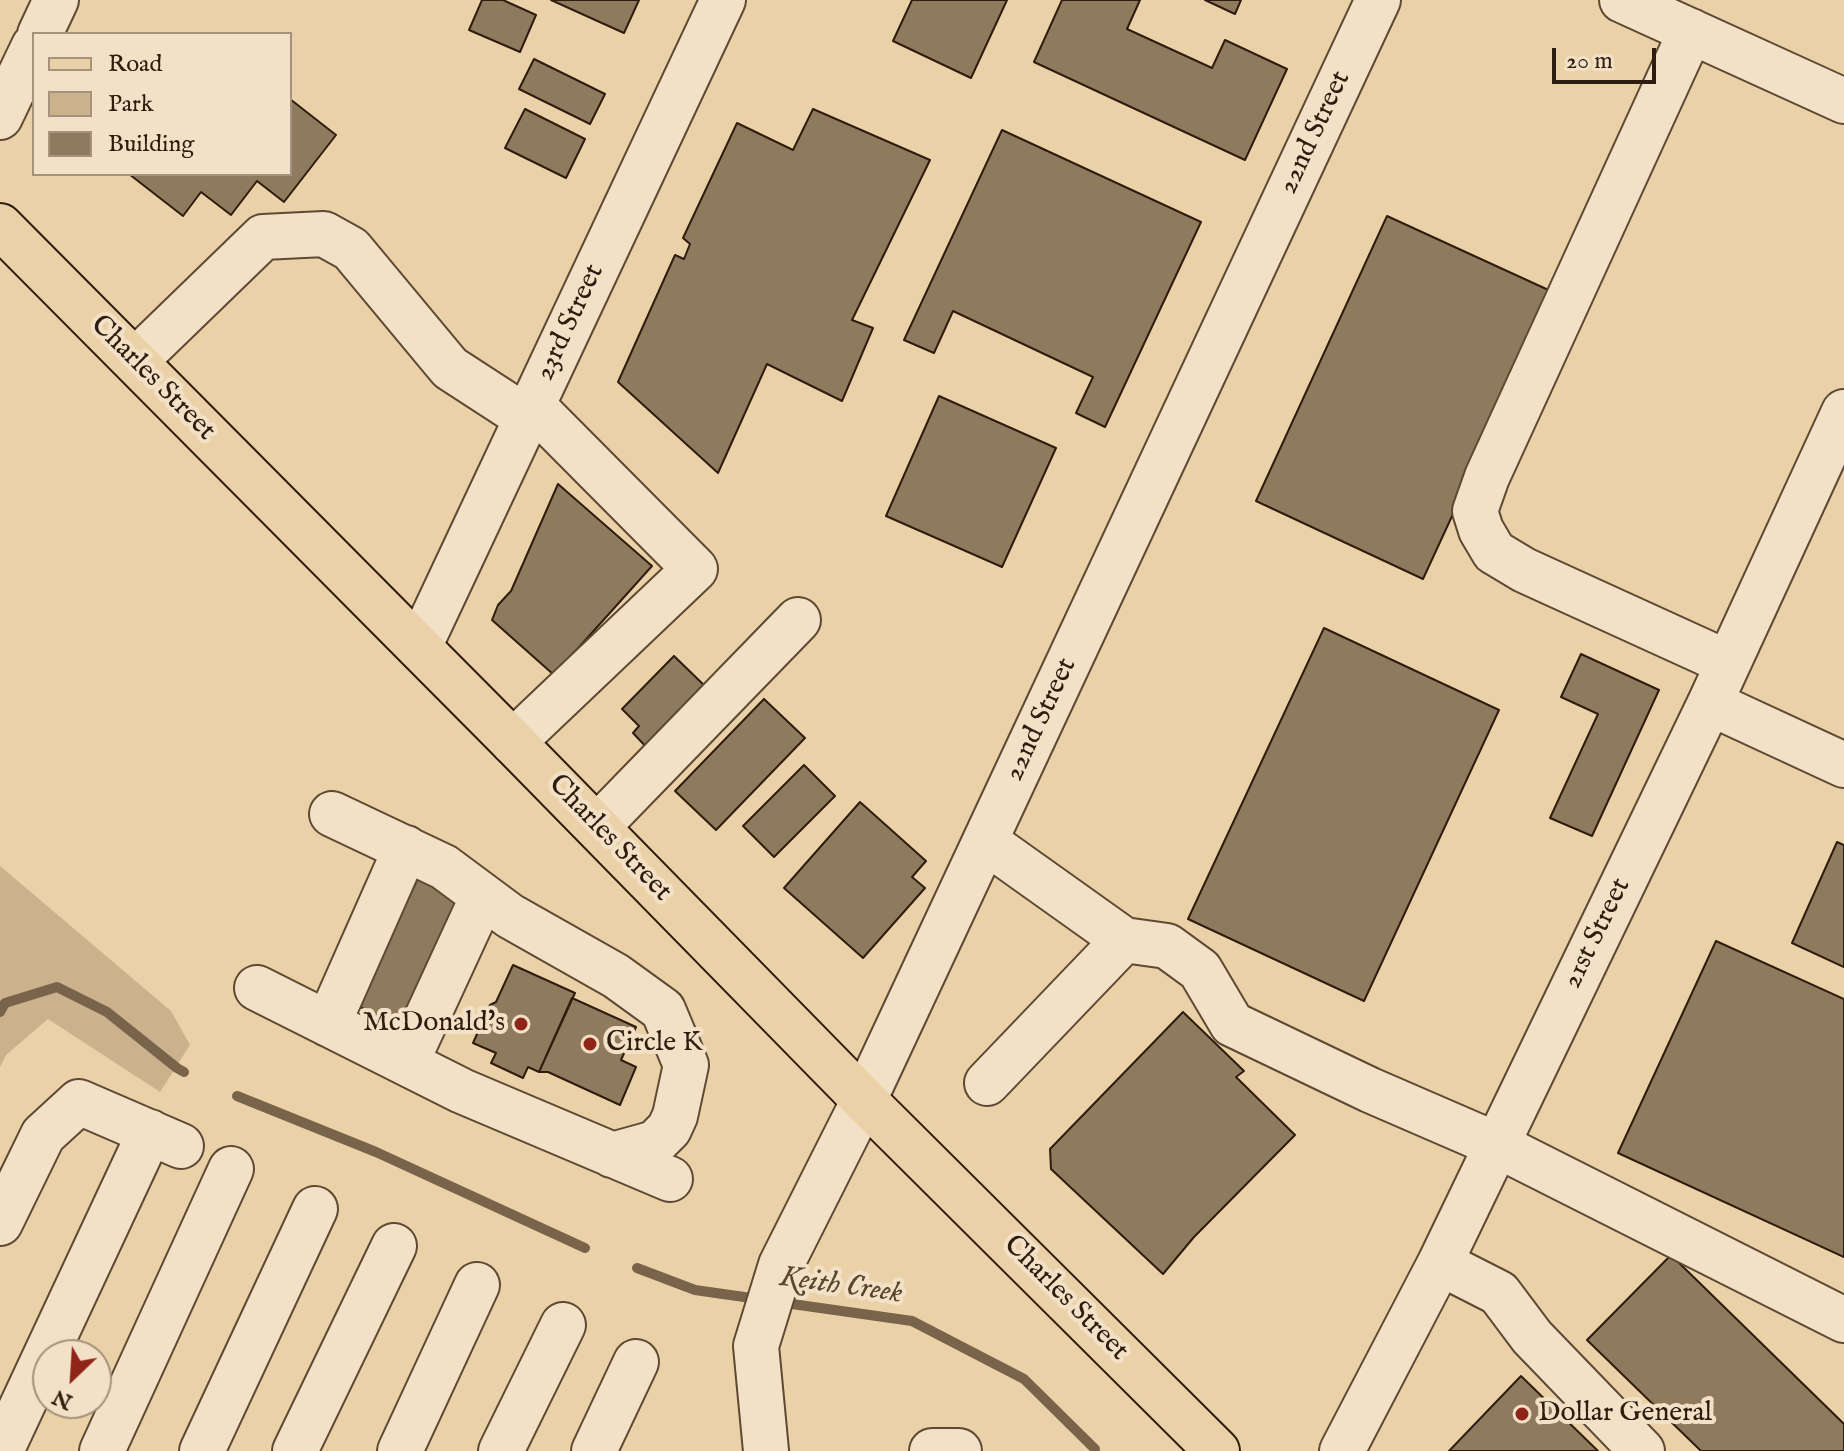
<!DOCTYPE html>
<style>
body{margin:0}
#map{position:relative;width:1844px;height:1451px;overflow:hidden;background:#ebd1a7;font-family:"IM FELL English",serif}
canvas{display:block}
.legend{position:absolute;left:32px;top:32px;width:260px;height:144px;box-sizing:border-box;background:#f2e1c6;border:2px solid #a4927c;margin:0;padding:10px 14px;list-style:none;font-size:24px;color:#2e1c0e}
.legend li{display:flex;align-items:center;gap:16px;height:40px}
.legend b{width:40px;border:2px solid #a4927c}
.north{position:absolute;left:32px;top:1339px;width:80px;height:80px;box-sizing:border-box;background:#f2e1c6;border:2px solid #a4927c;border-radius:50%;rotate:205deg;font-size:22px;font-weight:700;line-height:32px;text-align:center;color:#2e1c0e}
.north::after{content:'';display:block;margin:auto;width:28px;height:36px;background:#8f2418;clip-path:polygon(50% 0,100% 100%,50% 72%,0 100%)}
.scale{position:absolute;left:1552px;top:48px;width:104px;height:36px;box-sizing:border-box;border:4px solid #2e1c0e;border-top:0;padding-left:10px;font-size:24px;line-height:28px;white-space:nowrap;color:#2e1c0e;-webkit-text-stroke:6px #f2e1c6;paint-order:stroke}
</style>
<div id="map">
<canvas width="1844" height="1451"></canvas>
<ul class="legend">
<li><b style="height:10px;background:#ebd1a7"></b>Road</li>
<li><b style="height:22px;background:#cbb28d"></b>Park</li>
<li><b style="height:22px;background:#907a5e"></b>Building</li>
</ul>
<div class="north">N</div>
<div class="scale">20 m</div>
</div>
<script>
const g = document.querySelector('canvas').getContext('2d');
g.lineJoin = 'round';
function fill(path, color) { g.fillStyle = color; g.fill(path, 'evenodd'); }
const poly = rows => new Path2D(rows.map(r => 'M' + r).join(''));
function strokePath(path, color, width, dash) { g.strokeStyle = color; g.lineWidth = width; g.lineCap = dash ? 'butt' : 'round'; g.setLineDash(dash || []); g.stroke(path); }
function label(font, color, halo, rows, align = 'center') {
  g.font = font + ' "IM FELL English",serif'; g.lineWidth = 8; g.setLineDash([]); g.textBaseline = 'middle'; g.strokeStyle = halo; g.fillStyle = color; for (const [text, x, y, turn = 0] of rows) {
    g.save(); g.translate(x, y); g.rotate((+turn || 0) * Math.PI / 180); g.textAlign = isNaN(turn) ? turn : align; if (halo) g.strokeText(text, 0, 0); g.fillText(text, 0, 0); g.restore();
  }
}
fill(poly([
 [0,866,171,1011,190,1045,160,1092,48,1019,6,1055,0,1067]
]), '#cbb28d');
strokePath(poly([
 [0,1012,5,1003,57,987,107,1012,177,1068,184,1072],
 [237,1096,376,1152,585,1248],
 [637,1268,695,1290,758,1299],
 [778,1302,912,1321,1024,1379,1095,1449]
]), '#79634b', 10);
const building = poly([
 [482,0,503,0,536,15,520,52,469,30,482,0],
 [551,0,639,0,624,33,551,0],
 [912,0,1007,0,971,78,893,41,912,0],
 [1062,0,1140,0,1127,29,1212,68,1225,40,1287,69,1245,160,1034,62,1062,0],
 [1205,0,1241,0,1235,14,1205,0],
 [534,59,605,94,590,124,519,89,534,59],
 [290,99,336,135,284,202,257,181,231,215,201,192,183,216,129,174,290,174,290,99],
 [525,109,585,139,566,178,505,148,525,109],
 [813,109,930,160,852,320,873,328,842,401,767,364,718,473,618,382,675,255,684,259,690,244,683,238,737,123,793,150,813,109],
 [1002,130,1201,222,1105,427,1076,413,1093,377,953,311,934,353,904,340,1002,130],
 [1387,216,1555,293,1423,579,1256,501,1387,216],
 [939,396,1056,448,1002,567,886,516,939,396],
 [558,484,652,566,554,675,492,620,498,605,511,591,558,484],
 [1324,628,1499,710,1364,1001,1188,919,1324,628],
 [1581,654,1659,690,1592,836,1550,818,1598,714,1561,697,1581,654],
 [674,656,709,690,649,750,633,733,639,726,622,709,674,656],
 [764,699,805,738,716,830,675,791,764,699],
 [804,765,835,796,774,857,743,826,804,765],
 [860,802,926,861,912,877,925,888,863,958,784,888,860,802],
 [1837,842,1844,845,1844,967,1792,943,1837,842],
 [422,870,468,892,402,1028,356,1005,422,870],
 [1716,941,1844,999,1844,1257,1618,1153,1716,941],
 [513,965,575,993,539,1072,528,1067,523,1078,491,1063,496,1053,473,1043,490,1005,496,1002,513,965],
 [572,998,636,1027,621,1060,636,1067,620,1105,548,1072,539,1072,572,998],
 [1183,1012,1244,1071,1236,1077,1295,1135,1194,1237,1163,1274,1051,1169,1050,1149,1183,1012],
 [1671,1255,1844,1424,1844,1451,1701,1451,1587,1340,1671,1255],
 [1521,1376,1598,1451,1449,1451,1521,1376]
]);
fill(building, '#907a5e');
strokePath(building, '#2e1c0e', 2);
const minor = poly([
 [1622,0,1844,101],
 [1691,31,1487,477,1475,511,1481,530,1494,552,1524,570,1728,663],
 [40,34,56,0],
 [0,117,34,46],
 [135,361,263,237,324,234,351,249,450,368,527,418],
 [419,647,723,0],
 [1710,703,1844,765],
 [513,742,695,569,533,406],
 [332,814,444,867,510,916,616,976,663,1010,686,1065,675,1116,669,1129,655,1143,612,1155],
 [597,827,798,620],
 [985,841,1124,940,1167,946,1200,970,1232,1024,1370,1090,1497,1145,1844,1320],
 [257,988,462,1091,670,1179],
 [328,1024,406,848],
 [406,1063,483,896],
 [987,1083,1124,940],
 [0,1223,43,1135,79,1102,181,1146],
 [1440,1263,1499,1293,1532,1337,1642,1451],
 [1,1451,150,1132],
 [102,1451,231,1169],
 [202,1451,315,1209],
 [295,1451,394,1246],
 [400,1451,477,1285],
 [501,1451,563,1325],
 [594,1451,636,1362],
 [766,1451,756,1346,781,1265,864,1100,1378,0],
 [932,1451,959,1451],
 [1342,1451,1440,1263,1710,703,1844,412]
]);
const major = poly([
 [0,226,513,742,864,1100,1217,1451]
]);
strokePath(minor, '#5d4934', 48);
strokePath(major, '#2e1c0e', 48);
strokePath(minor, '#f2e1c6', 44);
strokePath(major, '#ebd1a7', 44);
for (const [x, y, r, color] of [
 [521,1024,8,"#8f2418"],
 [590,1044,8,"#8f2418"],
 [1522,1414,8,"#8f2418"]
]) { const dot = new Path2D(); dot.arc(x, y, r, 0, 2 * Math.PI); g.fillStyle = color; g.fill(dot); strokePath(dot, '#f2e1c6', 3); }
label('28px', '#2e1c0e', '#f2e1c6', [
 ["22nd Street",1316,133,-65],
 ["23rd Street",571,323,-65],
 ["Charles Street",152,379,45],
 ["22nd Street",1042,720,-65],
 ["Charles Street",609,839,46],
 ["21st Street",1598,934,-64],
 ["Charles Street",1065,1299,45]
]);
label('28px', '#2e1c0e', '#f2e1c6', [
 ["McDonald's",505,1024,"right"],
 ["Circle K",606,1044],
 ["Dollar General",1538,1414]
], 'left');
label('italic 30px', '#5a4631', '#f2e1c6', [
 ["Keith Creek",841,1287,8]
]);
</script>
